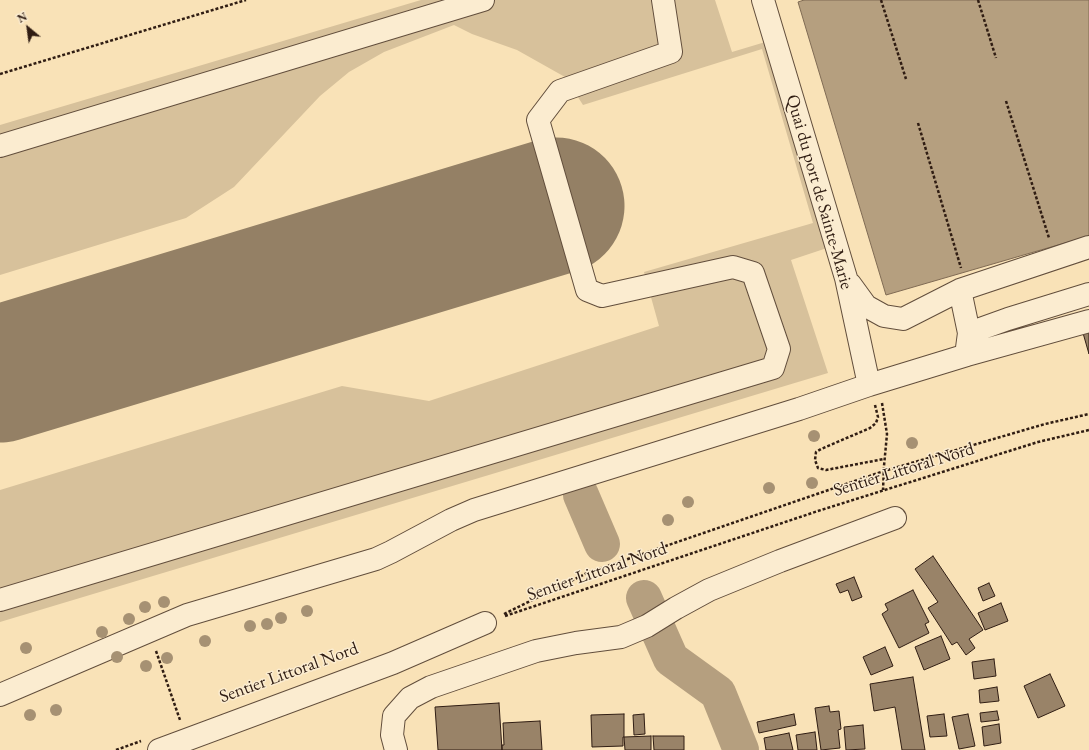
<!DOCTYPE html>
<style>
body{margin:0}
#map{position:relative;width:1089px;height:750px;overflow:hidden;background:#f9e2b7;font-family:"EB Garamond",serif}
canvas{display:block}
.north{position:absolute;left:8px;top:8px;width:40px;height:40px;-webkit-text-stroke:3px #fbecd0;paint-order:stroke;rotate:331deg;font-size:11px;font-weight:700;line-height:16px;text-align:center;color:#301d13}
.north::after{content:'';display:block;margin:auto;width:14px;height:18px;background:#301d13;clip-path:polygon(50% 0,100% 100%,50% 72%,0 100%)}
</style>
<div id="map">
<canvas width="1089" height="750"></canvas>
<div class="north">N</div>
</div>
<script>
const g = document.querySelector('canvas').getContext('2d');
g.lineJoin = 'round';
function fill(path, color) { g.fillStyle = color; g.fill(path, 'evenodd'); }
const poly = rows => new Path2D(rows.map(r => 'M' + r).join(''));
function strokePath(path, color, width, dash) { g.strokeStyle = color; g.lineWidth = width; g.lineCap = dash ? 'butt' : 'round'; g.setLineDash(dash || []); g.stroke(path); }
function label(font, color, halo, rows, align = 'center') {
  g.font = font + ' "EB Garamond",serif'; g.lineWidth = 3; g.setLineDash([]); g.textBaseline = 'middle'; g.strokeStyle = halo; g.fillStyle = color; for (const [text, x, y, turn = 0] of rows) {
    g.save(); g.translate(x, y); g.rotate((+turn || 0) * Math.PI / 180); g.textAlign = isNaN(turn) ? turn : align; if (halo) g.strokeText(text, 0, 0); g.fillText(text, 0, 0); g.restore();
  }
}
fill(poly([
 [421,0,715,0,732,52,772,40,833,246,791,260,828,373,0,622,0,490,342,386,429,401,659,326,644,272,813,223,762,49,583,105,565,77,517,50,472,34,454,25,384,52,349,72,320,96,234,187,186,218,0,275,0,125]
]), '#d7c19b');
const water = poly([
 [804,0,1089,0,1089,236,886,295,798,2,804,0]
]);
fill(water, '#b59f7f');
strokePath(water, '#806b54', 1);
strokePath(poly([
 [581,495,602,544],
 [644,598,671,659,718,693,741,750]
]), '#b59f7f', 36);
strokePath(poly([
 [0,374,556,206]
]), '#948065', 137);
const building = poly([
 [1089,331,1089,354,1083,333,1089,331],
 [933,556,983,630,969,639,975,648,966,655,957,642,952,645,928,608,938,602,915,569,933,556],
 [854,577,862,597,852,601,848,590,840,593,836,584,854,577],
 [989,583,995,596,983,601,978,588,989,583],
 [913,590,929,622,925,624,929,633,899,648,882,614,888,610,885,604,913,590],
 [1001,603,1008,621,985,630,978,613,1001,603],
 [941,636,950,659,924,670,915,647,941,636],
 [885,647,893,666,871,675,863,657,885,647],
 [994,659,996,676,974,679,972,662,994,659],
 [1050,674,1065,706,1038,718,1024,686,1050,674],
 [913,677,925,750,902,750,895,707,874,711,870,684,913,677],
 [997,687,999,701,980,703,979,690,997,687],
 [499,703,502,750,438,750,435,707,499,703],
 [829,706,830,712,839,711,841,729,838,730,840,748,821,750,815,708,829,706],
 [997,711,999,720,981,722,980,713,997,711],
 [624,714,624,737,623,737,623,746,592,747,591,715,624,714],
 [644,714,645,734,634,735,633,715,644,714],
 [794,714,796,725,759,733,757,722,794,714],
 [944,714,947,736,930,737,927,716,944,714],
 [968,714,975,746,959,749,952,717,968,714],
 [540,721,542,750,502,750,502,745,504,745,503,723,540,721],
 [999,724,1001,743,984,746,982,727,999,724],
 [863,725,865,749,846,750,844,727,863,725],
 [815,732,817,750,798,750,796,735,815,732],
 [789,733,793,750,766,750,764,738,789,733],
 [651,736,651,750,625,750,624,737,651,736],
 [653,736,684,736,684,750,654,750,653,736]
]);
fill(building, '#998368');
strokePath(building, '#301d13', 1);
const minor = poly([
 [763,0,846,278,869,385],
 [0,146,483,0],
 [850,284,866,306,884,316,903,319,960,290,1089,247],
 [960,290,969,333,967,348],
 [969,333,1008,319,1089,294],
 [0,600,773,368,779,349,753,273,733,267,602,296,587,290,538,120,560,91,671,52,663,0],
 [0,695,187,615,376,559,391,552,451,520,474,510,799,409,869,385,967,355,1089,321],
 [159,750,393,663,485,623],
 [396,750,392,735,394,716,410,698,431,687,536,651,576,643,621,637,647,626,676,608,709,590,780,561,895,518]
]);
strokePath(minor, '#624e3c', 24);
strokePath(poly([
 [881,0,906,79],
 [978,0,996,58],
 [0,74,246,0],
 [1006,101,1049,238],
 [918,123,961,268],
 [882,403,887,434,884,466,883,490],
 [875,405,878,417,876,423,870,428,821,449,816,452,815,460,818,468,826,470,884,459],
 [504,614,587,573,884,471,1045,424,1089,414],
 [505,616,821,510,1038,442,1089,430],
 [156,651,180,720],
 [116,750,141,741]
]), '#301d13', 2.5, [3, 2]);
strokePath(minor, '#fbecd0', 22);
g.fillStyle = '#a69173';
for (const [x, y] of [
 [814,436],
 [912,443],
 [812,483],
 [769,488],
 [688,502],
 [668,520],
 [164,602],
 [145,607],
 [307,611],
 [281,618],
 [129,619],
 [267,624],
 [250,626],
 [102,632],
 [205,641],
 [26,648],
 [117,657],
 [167,658],
 [146,666],
 [56,710],
 [30,715]
]) { g.beginPath(); g.arc(x, y, 6, 0, 2 * Math.PI); g.fill(); }
label('18px', '#301d13', '#fbecd0', [
 ["Quai du port de Sainte-Marie",819,192,74],
 ["Sentier Littoral Nord",904,470,-17],
 ["Sentier Littoral Nord",597,572,-19],
 ["Sentier Littoral Nord",289,673,-20]
]);
</script>
